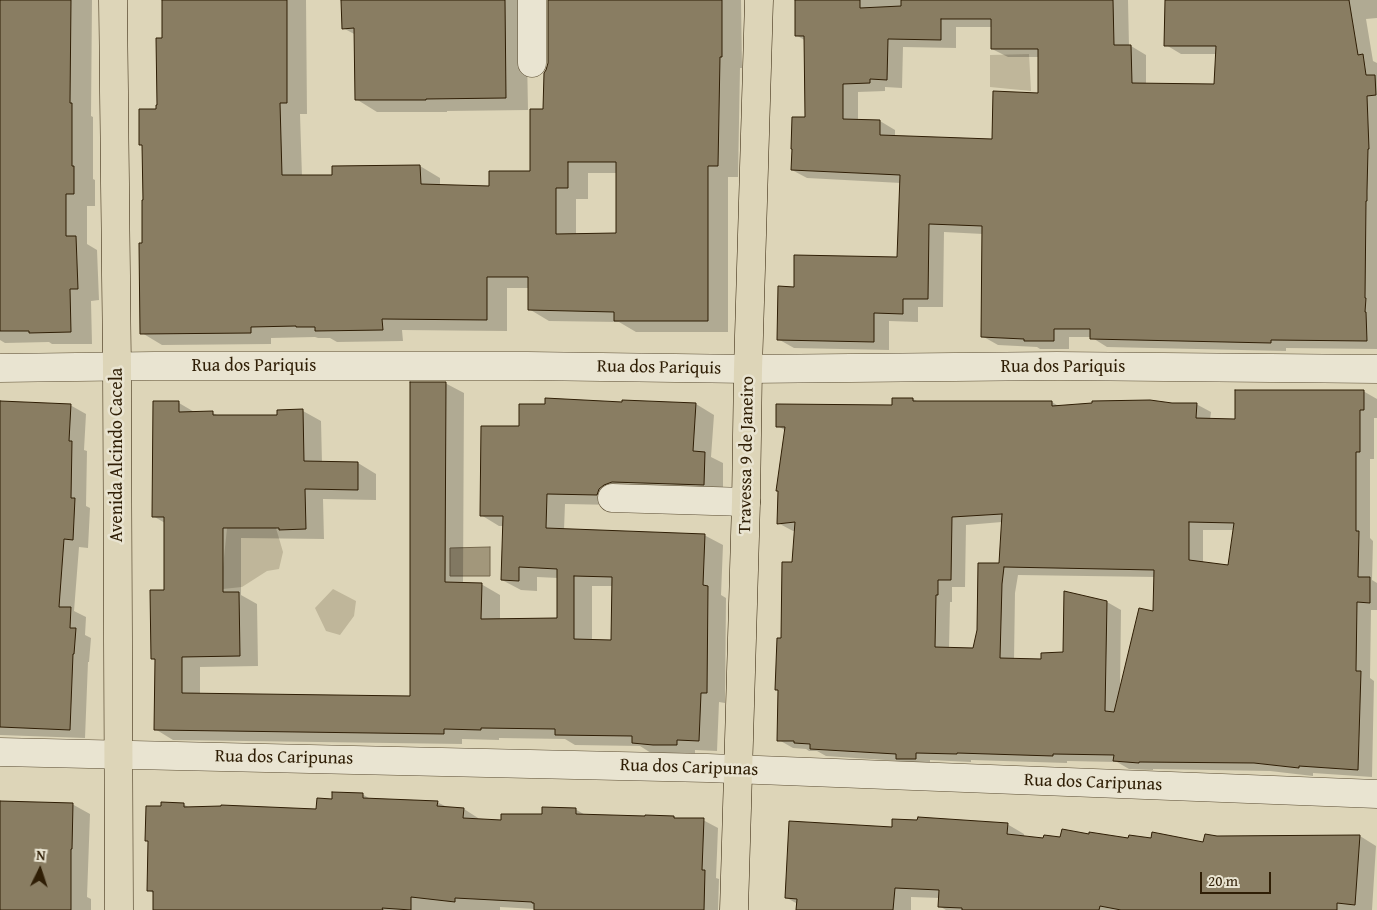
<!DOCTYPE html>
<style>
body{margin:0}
#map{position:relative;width:1377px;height:910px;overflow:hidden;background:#ddd5b8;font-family:"Gentium Book Plus",serif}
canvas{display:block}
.north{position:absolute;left:15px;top:845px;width:50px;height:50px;-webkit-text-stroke:4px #e9e4d1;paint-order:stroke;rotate:4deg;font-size:14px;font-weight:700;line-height:20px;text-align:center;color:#2f1e05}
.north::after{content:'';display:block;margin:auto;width:18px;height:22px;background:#2f1e05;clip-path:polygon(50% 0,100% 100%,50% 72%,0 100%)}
.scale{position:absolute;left:1200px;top:872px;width:71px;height:22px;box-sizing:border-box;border:2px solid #2f1e05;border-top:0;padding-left:6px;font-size:15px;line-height:18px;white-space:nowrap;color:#2f1e05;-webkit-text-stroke:4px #e9e4d1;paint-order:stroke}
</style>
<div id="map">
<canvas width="1377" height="910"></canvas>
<div class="north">N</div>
<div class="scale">20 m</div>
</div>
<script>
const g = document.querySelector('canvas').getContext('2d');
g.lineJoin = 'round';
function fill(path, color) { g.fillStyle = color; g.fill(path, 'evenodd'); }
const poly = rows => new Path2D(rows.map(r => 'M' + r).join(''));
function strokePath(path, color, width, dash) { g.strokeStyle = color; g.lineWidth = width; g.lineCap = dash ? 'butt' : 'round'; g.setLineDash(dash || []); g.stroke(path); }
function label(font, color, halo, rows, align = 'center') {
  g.font = font + ' "Gentium Book Plus",serif'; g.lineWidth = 5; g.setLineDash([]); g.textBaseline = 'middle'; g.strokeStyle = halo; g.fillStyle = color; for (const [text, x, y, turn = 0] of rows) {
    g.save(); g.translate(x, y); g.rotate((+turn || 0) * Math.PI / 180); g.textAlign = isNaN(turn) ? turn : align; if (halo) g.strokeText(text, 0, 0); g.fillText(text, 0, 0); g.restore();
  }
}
fill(poly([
 [1029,54,1031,91,990,87,990,55],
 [227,528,276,528,283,552,279,569,267,571,242,587,223,589,216,580,223,567],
 [333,589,356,601,354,616,340,635,326,631,315,608]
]), '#bfb69a');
const water = poly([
 [490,547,490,576,450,576,450,548,490,547]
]);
fill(water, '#a2977b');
strokePath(water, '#74674c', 1);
fill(poly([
 [0,0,92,0,91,116,93,117,93,179,95,180,95,206,87,206,87,244,97,250,99,300,91,301,92,344,52,344,49,342,5,343,0,340],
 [163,0,306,0,307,114,300,114,302,177,333,177,420,166,440,178,440,186,490,188,531,173,544,111,549,63,549,0,741,0,742,68,740,68,738,177,728,177,728,332,636,332,619,322,549,321,529,309,529,288,507,288,507,331,402,330,403,341,337,342,330,338,318,338,315,337,271,338,271,344,162,345,142,333,143,146,140,144,157,110,164,39],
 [588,173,617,173,617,234,576,235,576,199,588,199],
 [343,0,526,0,528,110,447,111,447,112,377,112,356,99,356,35,343,28],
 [796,0,1128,0,1129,46,1131,46,1146,55,1146,85,1216,85,1217,54,1181,54,1166,45,1166,0,1377,0,1377,18,1366,19,1373,61,1377,63,1377,349,1286,348,1286,351,1107,347,1091,337,1069,337,1069,349,1040,349,1037,347,998,345,982,336,983,234,944,232,943,307,918,307,918,322,889,321,889,350,794,348,778,339,795,288,899,258,901,183,807,178,792,170,806,119,806,41,796,35],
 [956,27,992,27,992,49,1008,57,1039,57,1039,95,993,141,895,137,895,130,880,121,858,121,858,92,885,91,885,87,902,88,903,47,956,48],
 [445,383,464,393,463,584,481,584,500,595,500,620,558,619,558,578,537,577,537,591,521,590,502,580,504,526,499,526,481,515,520,427,623,403,696,404,714,415,711,457,723,463,723,495,615,505,565,504,564,530,704,535,723,545,721,595,726,598,725,703,719,702,717,751,695,750,695,755,651,753,640,746,575,745,565,739,499,738,499,740,462,739,462,744,173,740,155,729,156,661,152,658,165,591,165,523,153,516,179,403,196,413,213,413,219,416,278,416,303,411,321,421,322,463,358,463,376,474,376,500,323,499,324,539,241,538,241,595,257,604,258,666,200,667,200,695,411,697],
 [592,586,613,586,613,641,592,641],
 [1363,391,1377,399,1377,418,1374,418,1374,459,1370,459,1370,538,1373,541,1372,580,1377,583,1377,610,1371,610,1370,678,1374,681,1372,777,1313,773,1313,776,1270,771,1153,769,1153,770,1129,769,1117,762,1067,761,1067,763,971,760,971,762,930,760,930,767,911,767,900,761,826,756,817,751,809,751,806,749,793,748,779,740,779,691,776,689,782,639,793,563,796,531,793,531,778,523,786,431,778,426,893,406,913,399,919,402,1052,402,1060,407,1196,404,1211,412,1210,420,1236,420],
 [1002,522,1000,565,974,649,949,648,950,602,952,602,952,587,965,587,966,525],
 [1203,530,1234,530,1229,567,1203,563],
 [1018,575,1155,577,1154,613,1121,689,1120,689,1121,610,1107,602,1064,654,1042,660,1014,660,1015,593],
 [0,400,6,403,70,405,86,414,84,450,87,451,86,506,90,508,88,548,79,547,74,611,86,617,85,635,91,638,89,662,88,662,85,738,0,735],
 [362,794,372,800,437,802,449,808,464,809,478,818,478,820,502,821,543,816,575,809,587,816,674,817,677,819,703,820,718,828,716,878,719,879,718,910,535,910,535,909,500,907,500,910,153,910,153,893,148,890,183,804,190,808,317,810,333,800],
 [0,802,72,804,90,814,87,897,91,899,91,910,0,910],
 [1007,824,1024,834,1024,837,1044,840,1130,840,1204,843,1217,838,1360,836,1376,846,1372,910,946,910,939,906,940,898,911,897,911,910,796,910,796,903,787,898,893,829]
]), '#0003');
const building = poly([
 [0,0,71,0,70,103,72,103,72,166,74,166,74,194,66,194,66,236,76,236,78,289,70,289,71,332,29,333,29,331,0,331,0,0],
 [162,0,287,0,287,103,280,103,282,175,332,175,332,166,420,165,421,184,489,186,489,171,530,171,530,109,543,109,544,73,546,70,548,63,548,0,722,0,722,57,720,57,718,166,708,166,708,321,614,321,614,312,528,310,528,277,487,277,487,320,382,319,383,330,315,331,315,327,296,327,296,326,251,327,251,333,140,334,139,243,142,243,142,200,143,200,142,145,139,145,139,109,156,109,156,105,157,105,156,38,162,38,162,0],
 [568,162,616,162,616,233,556,234,556,188,568,188,568,162],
 [341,0,505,0,506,98,426,99,426,100,355,100,354,28,342,29,341,0],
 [795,0,860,0,860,8,901,6,901,0,1113,0,1114,45,1131,45,1132,83,1214,84,1216,46,1164,46,1165,0,1349,0,1358,55,1363,54,1366,75,1375,75,1376,95,1367,96,1369,149,1368,149,1367,191,1367,201,1366,201,1365,298,1366,298,1365,312,1366,312,1367,341,1271,340,1271,343,1090,339,1090,329,1054,329,1054,341,1024,341,1024,339,981,337,982,226,929,224,928,299,903,299,903,314,874,313,874,342,777,340,778,286,794,287,794,255,897,257,900,175,791,170,792,149,791,149,792,117,805,117,804,36,795,36,795,0],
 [941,19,991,19,991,49,1038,49,1038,93,993,91,992,139,880,135,880,120,843,119,843,84,870,83,870,79,887,80,888,39,941,40,941,19],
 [410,382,446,382,445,582,482,583,481,619,557,618,557,569,519,567,519,581,501,580,503,516,480,516,481,426,519,426,519,404,545,404,545,398,622,402,622,400,696,403,693,451,705,452,704,485,612,482,604,485,599,489,597,495,547,494,546,528,705,534,703,585,708,586,707,693,701,693,699,741,677,740,677,745,653,745,632,743,632,736,555,735,555,729,481,728,481,730,444,729,444,734,154,730,155,659,151,659,150,590,164,590,164,517,152,517,153,401,179,401,179,412,213,411,213,415,277,415,277,410,303,409,304,461,358,462,358,490,305,489,306,529,279,530,279,528,223,528,223,592,239,592,240,656,182,657,182,693,410,696,410,382],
 [574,576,612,577,611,640,574,639,574,576],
 [1235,390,1364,390,1364,410,1360,410,1360,452,1356,452,1356,531,1359,531,1358,577,1370,577,1370,603,1357,602,1356,671,1361,671,1358,770,1299,766,1299,768,1254,763,1139,762,1139,763,1113,761,1114,755,1053,754,1053,756,957,753,957,754,916,753,916,759,896,759,896,754,810,749,810,744,794,743,794,741,777,741,778,690,775,690,777,638,781,638,782,562,792,562,795,522,777,524,778,491,776,491,785,427,776,427,776,404,892,405,892,398,913,398,913,401,1052,401,1052,406,1092,403,1092,401,1150,400,1172,403,1197,403,1196,418,1235,419,1235,390],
 [1002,514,999,563,978,563,977,630,973,648,935,647,936,595,938,595,938,580,951,580,952,517,1002,514],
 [1189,522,1234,523,1228,565,1189,560,1189,522],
 [1004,567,1154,570,1153,611,1139,608,1114,712,1105,711,1107,601,1064,591,1063,652,1041,653,1041,659,1000,658,1002,584,1004,567],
 [0,401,71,404,69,441,72,441,71,498,75,498,73,540,64,539,59,607,71,607,70,628,76,628,74,654,73,654,70,730,0,727,0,401],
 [332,792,363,793,363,798,438,801,437,806,464,808,463,818,501,820,501,814,542,814,542,807,576,808,576,814,645,816,645,815,674,816,674,818,704,818,702,870,705,870,704,910,534,910,534,903,532,903,532,902,455,898,455,902,411,897,411,910,382,908,383,910,153,910,153,891,147,891,148,841,145,841,146,806,161,806,161,802,184,803,184,807,221,806,221,805,316,809,317,798,332,799,332,792],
 [0,801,73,803,72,849,71,849,71,910,0,910,0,801],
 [918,817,1008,823,1007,834,1043,838,1044,835,1060,837,1062,829,1089,834,1089,832,1128,838,1129,835,1151,838,1152,832,1203,842,1205,834,1217,836,1360,835,1355,905,1337,903,1337,910,1121,910,1100,906,1099,910,962,910,962,908,938,907,939,890,895,888,893,910,796,910,797,899,785,898,789,821,892,827,892,819,917,820,918,817]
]);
fill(building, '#897d62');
strokePath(building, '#2f1e05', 1);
const minor = poly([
 [532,63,532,0],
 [0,368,154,366,528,366,748,369,1057,366,1377,369],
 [612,498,746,502],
 [0,752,707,768,1377,794]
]);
const major = poly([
 [113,0,117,366,119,910],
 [734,910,746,502,748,369,759,0]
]);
strokePath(minor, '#5a4c32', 29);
strokePath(major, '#2f1e05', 29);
strokePath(minor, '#e9e4d1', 28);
strokePath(major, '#ddd5b8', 28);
label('18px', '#2f1e05', '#e9e4d1', [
 ["Rua dos Pariquis",254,366],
 ["Rua dos Pariquis",1063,367],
 ["Rua dos Pariquis",659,368,1],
 ["Avenida Alcindo Cacela",117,455,-90],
 ["Travessa 9 de Janeiro",747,455,-89],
 ["Rua dos Caripunas",284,758,1],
 ["Rua dos Caripunas",689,768,2],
 ["Rua dos Caripunas",1093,783,2]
]);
</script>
